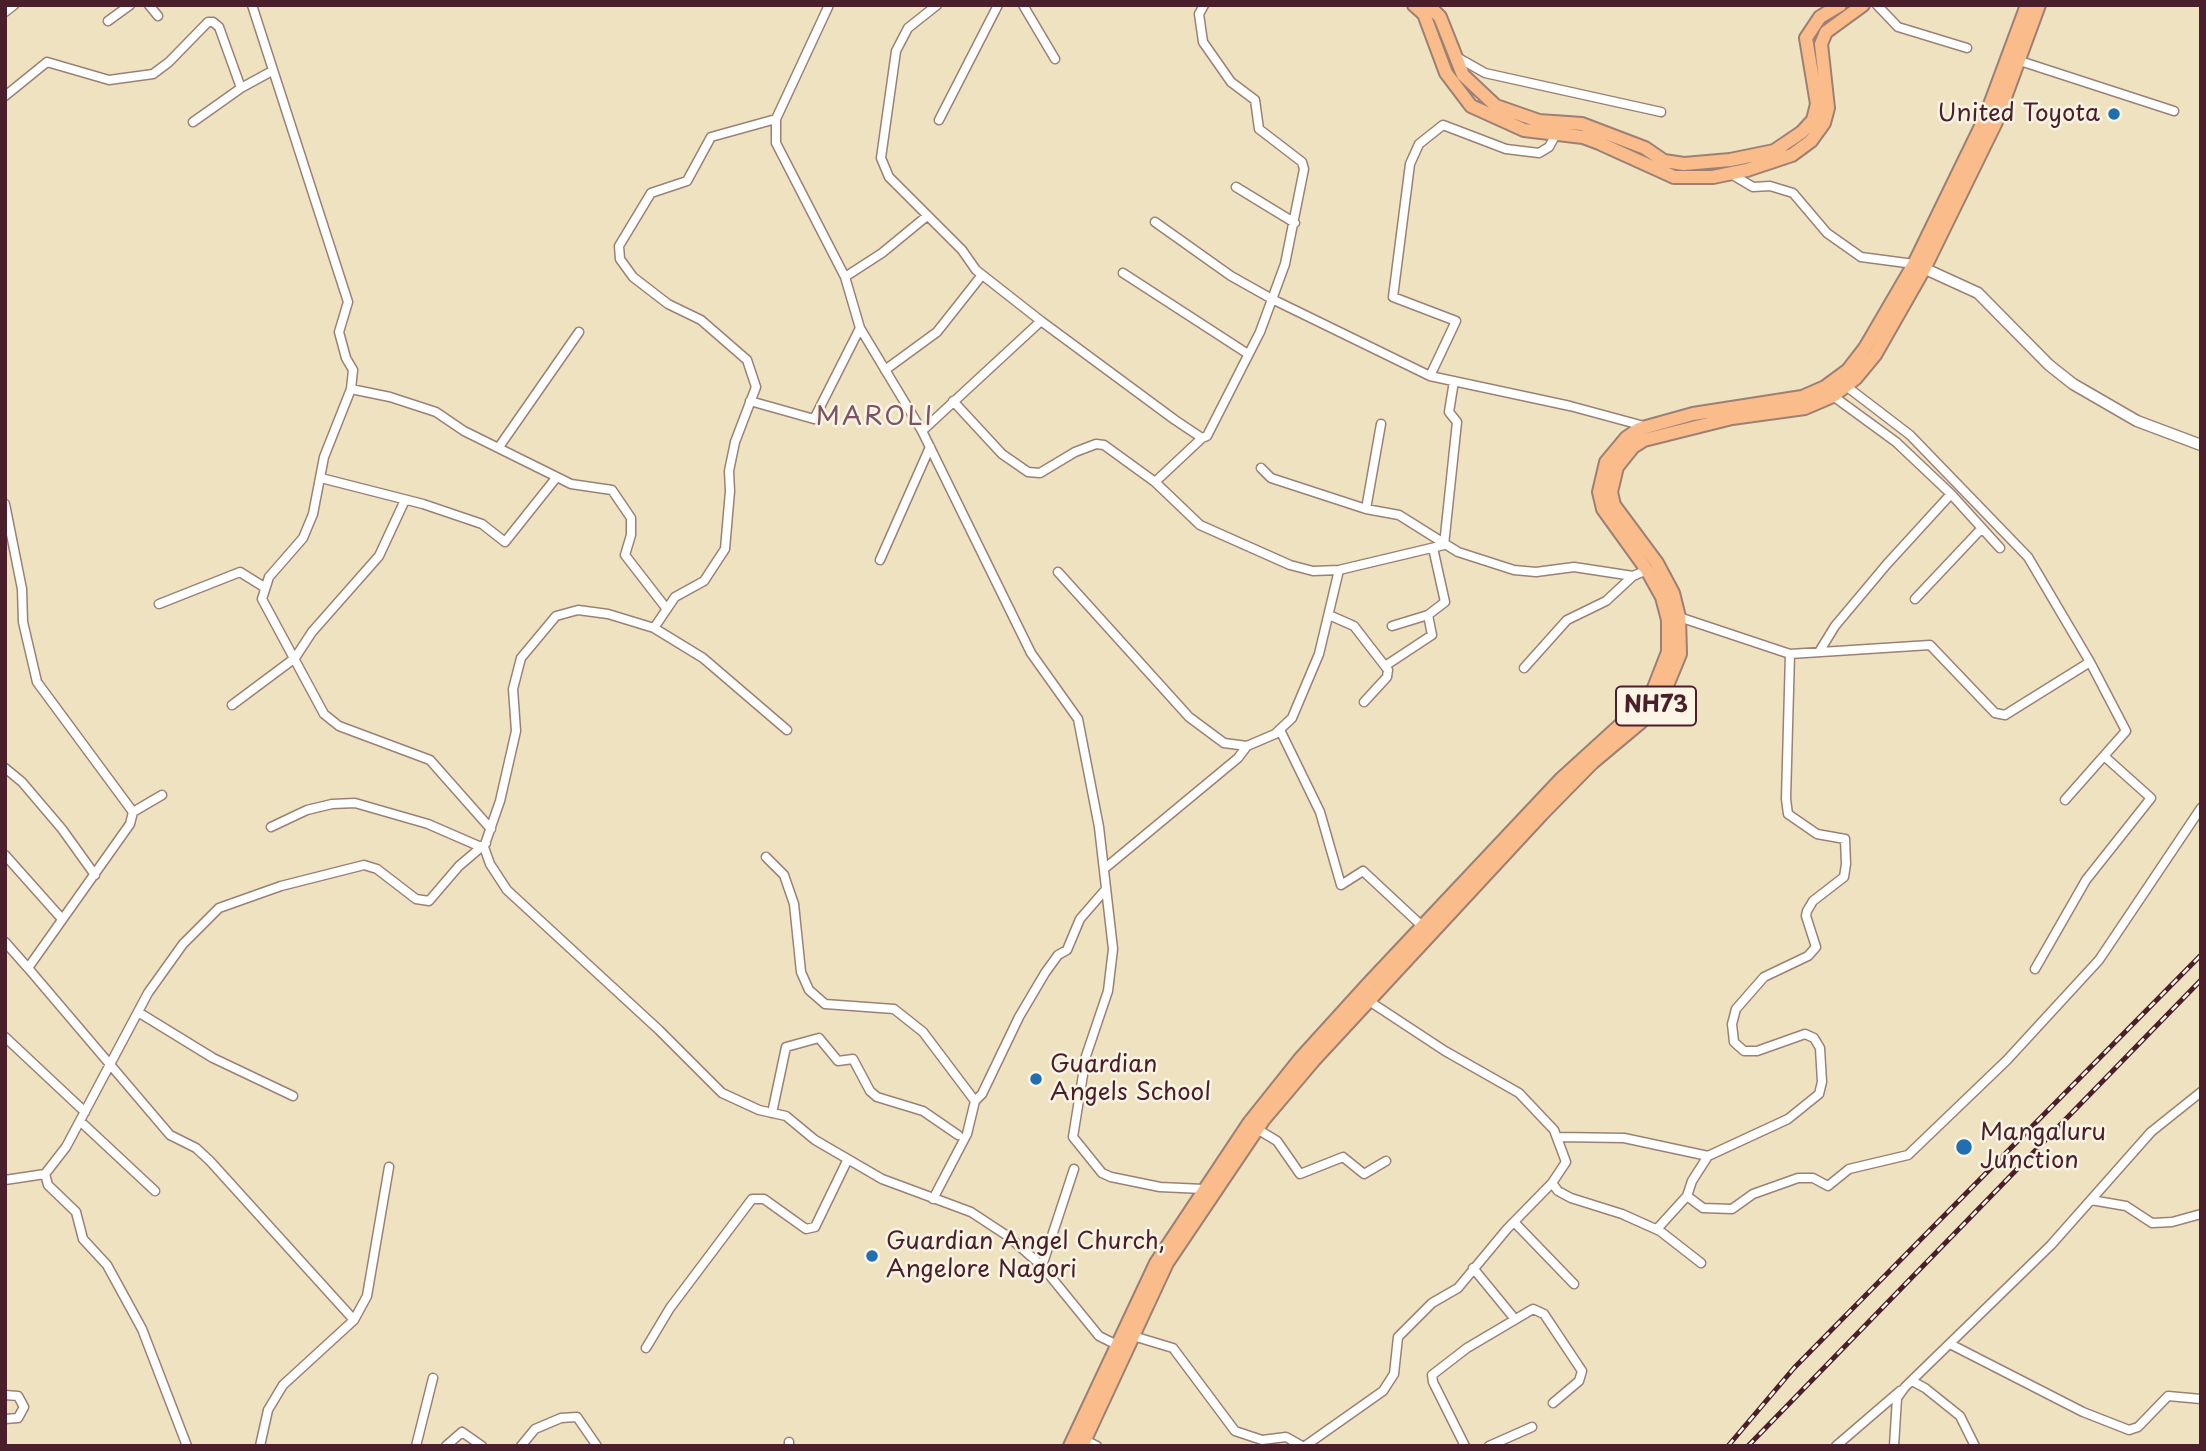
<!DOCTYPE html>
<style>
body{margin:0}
#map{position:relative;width:2206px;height:1451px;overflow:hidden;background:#efe2c1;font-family:"Playpen Sans",sans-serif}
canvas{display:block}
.frame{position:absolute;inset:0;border:7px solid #4a1f2b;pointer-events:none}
</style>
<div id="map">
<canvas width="2206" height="1451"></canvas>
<div class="frame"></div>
</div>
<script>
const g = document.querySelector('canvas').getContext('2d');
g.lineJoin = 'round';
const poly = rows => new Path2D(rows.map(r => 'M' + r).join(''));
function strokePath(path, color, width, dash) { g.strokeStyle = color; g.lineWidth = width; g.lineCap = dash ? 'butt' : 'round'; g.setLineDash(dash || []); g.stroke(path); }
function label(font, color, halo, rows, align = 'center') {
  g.font = font + ' "Playpen Sans",sans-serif'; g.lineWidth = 5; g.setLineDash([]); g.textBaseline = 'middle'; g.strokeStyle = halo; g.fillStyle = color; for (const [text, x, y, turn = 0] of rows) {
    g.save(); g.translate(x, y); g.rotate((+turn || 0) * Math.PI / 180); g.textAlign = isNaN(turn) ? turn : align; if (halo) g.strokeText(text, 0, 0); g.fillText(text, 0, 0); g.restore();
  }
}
const minor = poly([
 [149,5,158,16],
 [252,5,348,302,339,332,346,358,353,370,351,389,324,457,313,514,303,538,269,577,262,599,324,714,339,726,430,760,491,829],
 [829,5,776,119,776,143,845,277,860,328,922,431,1031,653,1078,719,1099,827,1113,949,1108,991,1086,1056,1073,1137,1102,1173,1111,1177,1160,1187,1203,1189],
 [937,5,908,28,896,51,881,158,889,177,962,250,976,270,1041,321],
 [1023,5,1055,59],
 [1877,5,1898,27,1967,48],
 [5,12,14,5],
 [108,21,130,5],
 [1455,56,1485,73,1661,112],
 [2020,61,2174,111],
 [5,96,47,62,109,80,153,74,169,62,208,22,213,22,219,27,241,88,272,71],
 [939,120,998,5],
 [193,122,241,88],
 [1731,174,1753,187,1770,186,1793,193,1827,233,1861,257,1914,264],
 [1236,187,1295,223],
 [1155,222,1231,276,1272,299,1430,376,1570,406,1644,426],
 [1123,273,1248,354],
 [845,277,882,253,927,216],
 [885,370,937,332,982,275],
 [1430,376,1456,321,1393,297,1410,164,1419,144,1443,125,1506,149,1539,153,1549,147,1556,134],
 [1846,386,1910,435,2028,557,2090,662,2126,731,2065,800],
 [351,389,390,397,436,412,464,431,571,484,612,490,631,518,631,535,625,555,666,608],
 [750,401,814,419,860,328],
 [953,401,1002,454,1028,472,1040,473,1075,452,1096,444,1104,445,1155,482],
 [922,431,1041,321,1175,420,1202,438,1207,436,1260,332,1285,264,1304,169,1302,162,1259,129,1255,100,1231,82,1203,42,1199,14,1204,5],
 [1202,438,1155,482,1200,525,1290,565,1313,571,1339,570,1444,545,1457,422,1449,412,1454,381],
 [499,447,579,332],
 [1261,468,1271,478,1366,509,1399,515,1458,552,1514,570,1536,572,1574,567,1633,576,1647,570],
 [321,478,423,504,482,524,505,542,556,478],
 [1951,494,2000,548],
 [5,504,22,589,23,622,37,682,133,812,130,824,28,968,170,1135,196,1148,210,1161,354,1320],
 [1366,509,1381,424],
 [880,560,930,447],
 [1058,572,1189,717,1224,743,1247,746,1275,734,1292,718,1319,654,1339,570],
 [1915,599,1982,528],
 [159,604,240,572,264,587],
 [1329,615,1354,626,1388,670,1387,677,1364,702],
 [1679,617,1790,654,1930,645,1995,713,2005,715,2090,662],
 [1392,626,1428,615],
 [654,628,675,597,704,581,725,549,730,491,729,471,735,442,756,387,747,360,701,320,668,304,633,277,620,259,619,246,651,193,687,181,711,137,776,119],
 [1819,652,1835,626,1887,564,1951,494,1896,442,1833,396],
 [1385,666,1432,635,1428,615,1445,602,1433,548],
 [1524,668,1567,620,1606,601,1633,576],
 [232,705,295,658,312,632,379,556,405,500],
 [787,730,703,658,654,628,608,614,578,610,556,616,521,658,513,689,516,731,500,801,484,847,490,864,507,890,659,1030,722,1093,759,1110,786,1116,815,1140,882,1179,971,1212,1009,1237,1042,1266,1099,1336,1121,1347],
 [1280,730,1320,812,1341,885,1363,871,1422,926],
 [5,768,22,782,62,829,95,875],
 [133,812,162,795],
 [271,827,307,810,332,804,355,803,428,824,481,847],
 [5,855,62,919],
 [766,857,784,875,794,904,801,972,809,990,825,1004,894,1009,923,1032,975,1101,967,1134,933,1199],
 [1104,869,1238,758,1247,746],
 [5,942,28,968],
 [2035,969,2086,880,2151,798,2104,756],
 [138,1012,213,1058,293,1096],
 [5,1037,85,1112],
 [975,1101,982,1094,1019,1017,1045,973,1058,955,1067,950,1080,919,1106,889],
 [772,1113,786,1047,819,1038,838,1061,853,1059,870,1091,877,1097,923,1111,958,1135],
 [80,1121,155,1191],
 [1257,1129,1277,1141,1300,1174,1343,1157,1364,1174,1386,1161],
 [1558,1137,1624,1138,1708,1156],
 [5,1180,45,1174],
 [1552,1183,1558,1191,1571,1198,1622,1214,1660,1231,1701,1263],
 [1687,1196,1692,1181,1708,1156,1788,1119,1819,1094,1822,1082,1820,1048,1814,1038,1805,1034,1757,1051,1744,1051,1734,1042,1732,1024,1736,1009,1764,977,1808,956,1816,947,1806,916,1807,911,1813,901,1844,877,1846,864,1845,839,1817,834,1788,814,1786,799,1790,654],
 [2091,1200,2126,1206,2152,1223,2172,1222,2201,1214],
 [1515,1223,1574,1284],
 [1657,1229,1687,1196,1703,1208,1732,1209,1753,1194,1798,1178,1813,1178,1828,1186,1849,1169,1908,1155,2007,1060,2099,960,2201,808],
 [1042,1266,1074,1169],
 [1473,1268,1514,1318],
 [1133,1336,1173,1348,1235,1431,1262,1440,1286,1437,1302,1446],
 [1950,1344,2083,1412,2129,1430,2138,1427,2168,1396,2201,1399],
 [646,1348,670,1308,752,1199,764,1199,806,1229,815,1227,847,1161],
 [1912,1381,1925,1388,1960,1416,1975,1446],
 [5,1395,18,1396,24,1407,18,1418,5,1419],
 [1085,1440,1097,1446],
 [789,1442,789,1446],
 [187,1446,142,1329,107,1265,83,1239,76,1212,48,1185,45,1174,66,1147,148,993,183,944,219,908,281,886,364,865,377,869,416,899,429,901,459,866,486,843],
 [260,1446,268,1410,283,1385,354,1320,367,1296,389,1167],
 [416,1446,433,1378],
 [446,1446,462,1432,482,1446],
 [521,1446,535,1429,561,1418,577,1417,597,1446],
 [1305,1446,1383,1391,1394,1374,1398,1337,1432,1303,1458,1288,1507,1229,1552,1183,1566,1162,1554,1130,1519,1093,1445,1051,1369,1001],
 [1465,1446,1433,1382,1432,1375,1467,1348,1533,1309,1544,1314,1582,1371,1579,1381,1553,1403],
 [1489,1446,1532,1427],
 [1836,1446,1900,1391],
 [1894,1446,1897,1398,1905,1387,2051,1245,2151,1132,2201,1092]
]);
const tertiary = poly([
 [1919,266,1978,293,2049,365,2073,384,2137,421,2201,445]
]);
const trunk = poly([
 [1414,5,1424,14,1446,73,1471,106,1524,130,1583,137,1599,143,1674,177,1713,177,1747,170,1792,155,1811,141,1824,123,1828,108,1821,44,1826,32,1863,5],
 [1428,5,1440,17,1463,75,1496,106,1539,121,1582,124,1645,148,1664,161,1684,164,1730,160,1774,151,1802,132,1813,120,1817,104,1806,38,1820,17,1840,5],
 [1070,1446,1156,1263,1249,1123,1300,1059,1369,983,1560,780,1639,708,1654,688,1668,652,1668,620,1662,597,1647,570,1603,509,1599,492,1606,462,1626,438,1639,429,1693,414,1802,397,1825,387,1848,370,1865,348,1914,264,1985,118,2027,5],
 [1082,1446,1167,1263,1264,1119,1314,1060,1542,814,1592,763,1641,722,1664,693,1680,654,1679,617,1673,593,1657,563,1614,505,1611,492,1617,467,1633,447,1644,440,1732,418,1805,408,1833,396,1856,378,1875,355,1924,269,1996,122,2039,5]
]);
strokePath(minor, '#9c8076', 11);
strokePath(tertiary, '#9c8076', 13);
strokePath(trunk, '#9c8076', 16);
strokePath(minor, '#fff', 8);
strokePath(tertiary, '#fff', 10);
strokePath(trunk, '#fabc8b', 12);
const rail = poly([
 [1728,1446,1794,1368,2201,955],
 [1748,1446,2201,980]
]);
strokePath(rail, '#4a1f2b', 5);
strokePath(rail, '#fcf5e5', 2.5, [8]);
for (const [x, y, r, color] of [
 [2114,114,7,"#1f6fb2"],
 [1036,1079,7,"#1f6fb2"],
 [1964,1147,9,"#1f6fb2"],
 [872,1256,7,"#1f6fb2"]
]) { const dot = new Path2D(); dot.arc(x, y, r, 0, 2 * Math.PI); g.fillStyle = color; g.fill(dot); strokePath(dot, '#fcf5e5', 2.5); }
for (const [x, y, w] of [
 [1656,706,80]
]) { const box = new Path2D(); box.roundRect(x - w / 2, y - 19.5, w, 39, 5); g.fillStyle = '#fcf5e5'; g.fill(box); strokePath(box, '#4a1f2b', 2); }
label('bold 23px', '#4a1f2b', null, [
 ["NH73",1656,706]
]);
label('24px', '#4a1f2b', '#fcf5e5', [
 ["United Toyota",2100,114,"right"],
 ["Guardian",1050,1065],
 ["Angels School",1050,1093],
 ["Mangaluru",1980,1133],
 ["Junction",1980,1161],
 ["Guardian Angel Church,",886,1242],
 ["Angelore Nagori",886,1270]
], 'left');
g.letterSpacing = '2px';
label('26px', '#7c5264', '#fcf5e5', [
 ["MAROLI",875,418]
]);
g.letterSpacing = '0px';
</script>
